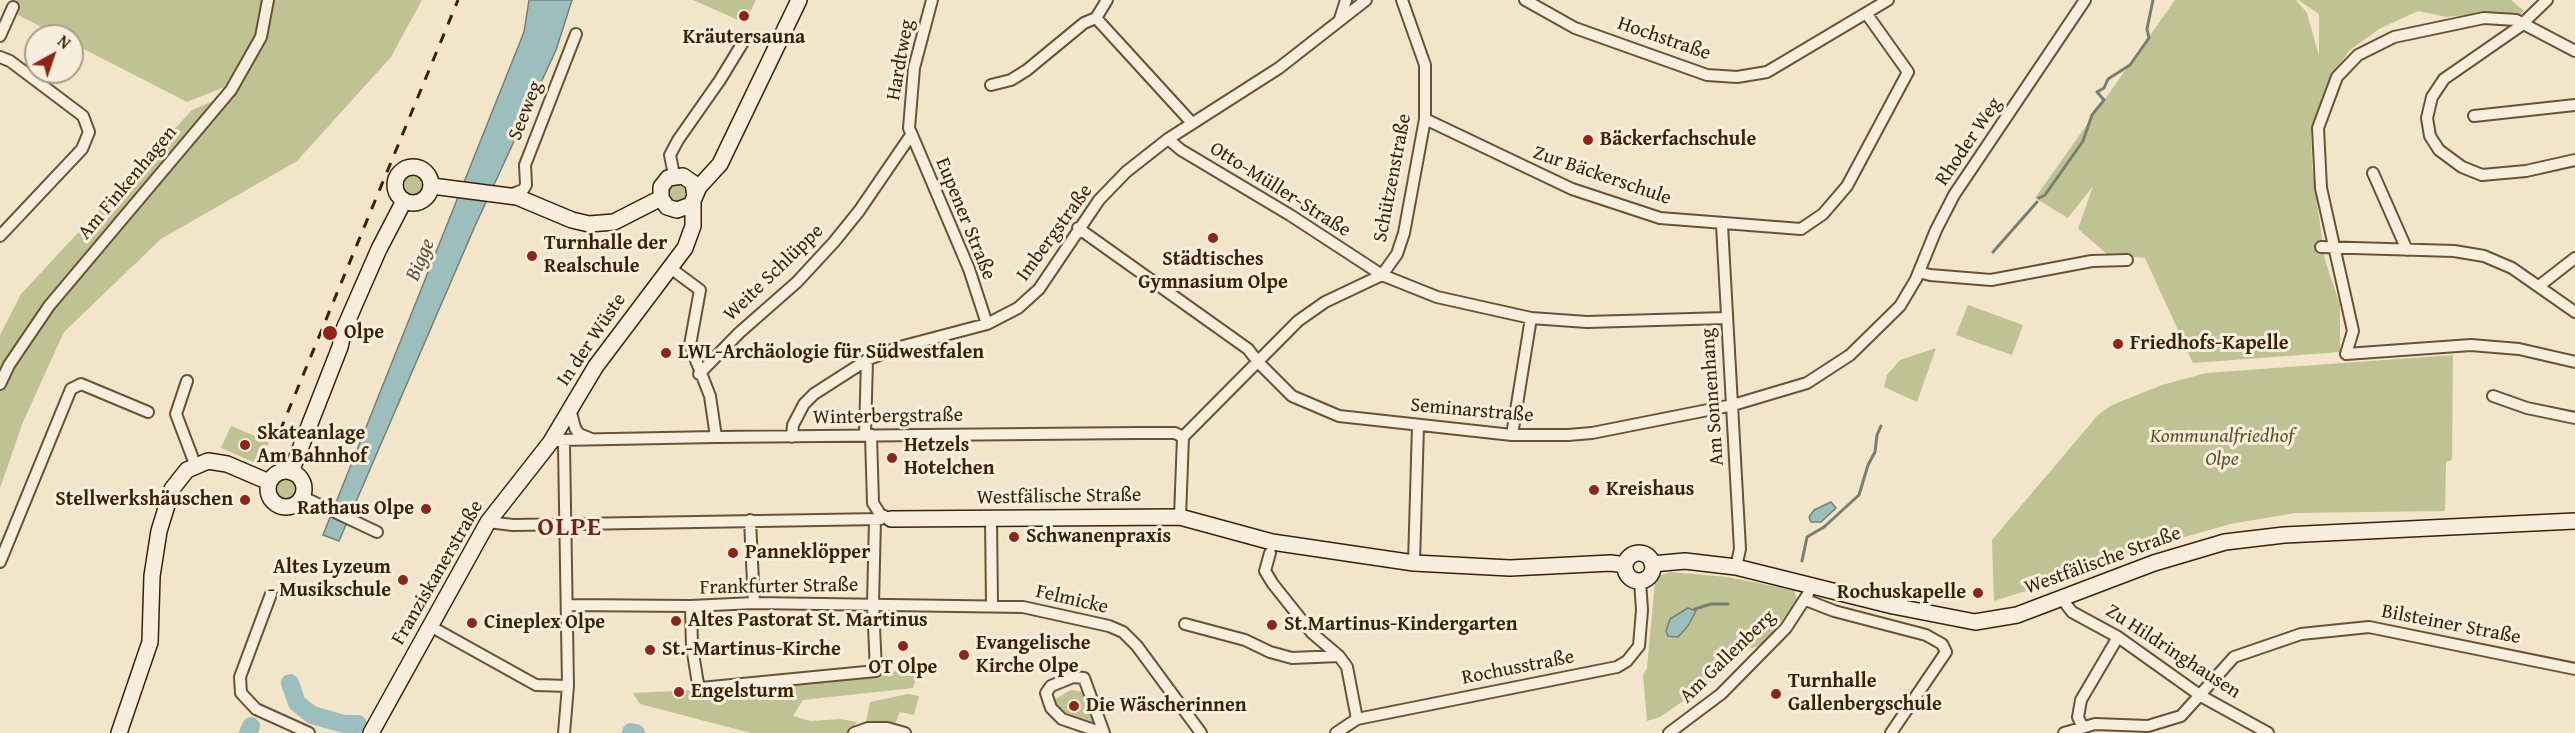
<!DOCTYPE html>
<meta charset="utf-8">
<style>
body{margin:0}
#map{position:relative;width:2575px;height:733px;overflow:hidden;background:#f2e5ca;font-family:"Gentium Book Plus",serif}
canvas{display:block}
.north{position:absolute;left:24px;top:24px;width:60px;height:60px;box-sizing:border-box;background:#f7eedd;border:2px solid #ac9c85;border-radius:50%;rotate:40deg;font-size:16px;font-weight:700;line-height:24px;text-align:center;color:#3c2202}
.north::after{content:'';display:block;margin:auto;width:21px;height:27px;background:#8f2418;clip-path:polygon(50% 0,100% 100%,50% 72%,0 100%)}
</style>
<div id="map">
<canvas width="2575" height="733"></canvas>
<div class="north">N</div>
</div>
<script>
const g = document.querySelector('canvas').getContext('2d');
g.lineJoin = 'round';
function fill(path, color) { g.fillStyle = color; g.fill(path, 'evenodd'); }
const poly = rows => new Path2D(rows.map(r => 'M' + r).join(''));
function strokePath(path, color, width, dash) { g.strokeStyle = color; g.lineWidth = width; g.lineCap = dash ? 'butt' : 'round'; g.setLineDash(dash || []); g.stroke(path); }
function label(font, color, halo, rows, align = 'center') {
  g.font = font + ' "Gentium Book Plus",serif'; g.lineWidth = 6; g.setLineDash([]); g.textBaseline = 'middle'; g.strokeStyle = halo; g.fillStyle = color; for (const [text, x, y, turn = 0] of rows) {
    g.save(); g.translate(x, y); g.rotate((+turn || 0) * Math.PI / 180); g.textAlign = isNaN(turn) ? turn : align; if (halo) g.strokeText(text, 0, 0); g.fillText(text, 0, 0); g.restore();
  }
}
fill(poly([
 [17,0,264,0,265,3,253,46,227,86,187,102,72,43,72,36,59,36,14,13],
 [272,0,422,0,391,57,297,161,161,239,64,332,23,422,0,488,0,335,21,294,192,110,234,92,260,52,268,25],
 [693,0,756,0,745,23],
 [2175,0,2296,0,2307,13,2319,56,2319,14,2298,0,2511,0,2524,11,2520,15,2493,12,2447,17,2418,11,2379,29,2349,51,2332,77,2311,129,2312,166,2325,260,2340,305,2340,352,2193,363,2145,258,2107,254,2078,229,2093,186,2068,218,2035,198],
 '403 185a10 10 0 1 1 20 0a10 10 0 1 1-20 0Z',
 '668 193a9 9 0 1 1 18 0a9 9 0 1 1-18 0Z',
 [1968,305,2023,325,2012,355,1956,335],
 [1936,348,1917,402,1884,387,1887,375,1900,360],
 [2453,355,2452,460,2446,462,2445,511,2295,513,2230,524,2157,545,2093,570,1994,601,1992,540,2098,415,2112,405,2162,385,2206,373],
 [231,426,269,442,260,465,221,448],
 '276 490a10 10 0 1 1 20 0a10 10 0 1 1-20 0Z',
 [1671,572,1727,577,1794,590,1797,599,1777,627,1759,646,1748,649,1715,679,1660,717,1647,721,1643,675,1647,668,1655,582,1658,576],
 [920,668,913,688,803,700,793,716,811,721,840,719,857,722,849,733,751,733,640,704,633,693,799,685],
 [1071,690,1084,692,1098,728,1062,717,1052,701],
 [908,694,919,696,914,715,900,712,894,726,865,726,870,702]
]), '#bfc394');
const water = poly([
 [529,0,572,0,556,50,475,226,339,541,323,535,524,32,529,0],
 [1831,502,1836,508,1821,522,1811,522,1809,517,1814,510,1831,502],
 [1688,608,1696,611,1688,626,1678,637,1668,636,1666,631,1670,619,1688,608]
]);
fill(water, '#9cbebc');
strokePath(water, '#768072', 1.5);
strokePath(poly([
 [2039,198,2045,195,2083,141,2092,115,2104,100,2097,92,2104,88,2108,79,2130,65,2149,38,2147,29,2153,0],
 [1993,252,2037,202],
 [1802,561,1807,537,1824,527,1859,495,1868,465,1875,452,1877,435,1881,426],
 [1695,609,1711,604,1728,604]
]), '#768072', 3);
strokePath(poly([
 [290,683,297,703,312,715,344,724,358,724],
 [631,732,636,733],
 [248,733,251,726]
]), '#9cbebc', 18);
const street = poly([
 [932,0,914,68,909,128,969,269,987,324],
 [1525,0,1575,28,1707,75,1737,77,1767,72,1888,0],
 [2547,0,2519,27,2444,79,2432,97,2427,118,2430,136,2439,150,2462,167,2482,175,2526,171,2575,160],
 [1096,18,1192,123],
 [1340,19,1346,0],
 [0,36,13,7],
 [2575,51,2516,20,2484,18,2394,37,2358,55,2337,77,2318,128,2321,188,2353,331,2346,354,2471,345,2519,349,2575,362],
 [0,57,10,61,83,116,89,132,82,149,0,236],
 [991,85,1011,80,1027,70,1084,23,1096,18,1107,0],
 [2474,116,2575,105],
 [1425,119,1572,189,1660,218,1801,229,1823,214,1847,186,1908,72,1866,13],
 [1168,139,1181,150,1290,215,1382,275,1437,297,1531,318,1587,322,1726,318],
 [2373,173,2407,250],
 [674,175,670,155,678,140,720,80,745,39],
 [510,195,523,190,526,185,525,165,576,34],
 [1722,225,1740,549,1736,567],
 [1078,228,1248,349,1258,362,1292,396,1339,416,1512,435,1568,435,1592,433,1733,405,1807,383,1850,355,1900,306,1916,279,1936,230,1954,195,2085,0],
 [2321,247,2454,251,2484,256,2512,268,2575,312],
 [669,267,700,290,690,345,710,396,716,437],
 [1919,272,1930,275,1991,280,2092,261,2127,260],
 [2539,286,2575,258],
 [699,374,739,333,797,282,834,242,859,211,911,135],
 [187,381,176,414,195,464],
 [0,384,9,365,49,306,231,90,261,37,268,0],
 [2493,396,2527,408,2575,418],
 [570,409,575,428,579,434,589,438],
 [865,435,867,360],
 [871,435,873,503,880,514,890,519],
 [1512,435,1531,318],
 [792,437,793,425,804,404,814,394,867,360,896,348,987,324,1018,308,1039,289,1099,200,1126,172,1168,139,1279,68,1366,0],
 [550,443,560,440,716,437,1137,433,1175,433,1183,437],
 [303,497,377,532],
 [1180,517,1183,437,1298,321,1325,302,1382,275,1397,254,1404,233,1425,119,1425,65,1402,0],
 [991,519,992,604],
 [750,520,754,603],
 [488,522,513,525,881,519],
 [1270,553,1265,571,1273,584,1312,633,1339,656,1347,667,1357,719],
 [0,562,71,389,81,384,148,412],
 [1414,563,1418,426],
 [271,594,240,677,241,693,256,709,309,733],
 [2062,599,2072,612,2118,637,2201,696,2268,733],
 [1806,600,1834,611,1926,635,1942,644,1946,652,1891,733],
 [567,605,691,606,754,603,1023,607,1109,626,1123,632,1137,646,1201,733],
 [691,606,692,647,698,684,701,688,876,671,873,604,875,519],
 [1185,624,1245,640,1270,652,1292,658,1339,656],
 [430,626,536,685,568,686],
 [2082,726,2078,717,2081,700,2118,637],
 [564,733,568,686,564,446],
 [854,733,868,728,887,728,905,733],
 [1103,733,1062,719,1051,708,1046,693,1051,686,1073,677,1084,678,1104,733],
 [1336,733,1357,719,1617,667,1627,661,1639,646,1642,610,1640,581],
 [1669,733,1721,694,1786,628,1808,594],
 [2064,733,2095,724,2148,726,2181,716,2234,657,2301,634,2369,627,2575,669]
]);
const secondary = poly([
 '395 185a18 18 0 1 1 36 0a18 18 0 1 1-36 0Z',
 [432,186,517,197,572,220,589,224,614,222,661,198],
 [695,196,693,183,683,176,668,178,661,187,661,198,667,207,677,210,691,205,699,187,720,164,799,0],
 '268 489a18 18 0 1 1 36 0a18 18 0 1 1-36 0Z',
 [291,472,340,347,344,329,379,249,404,201],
 [891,519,1180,517,1272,542,1414,563,1510,568,1611,563,1625,565],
 '1625 567a14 14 0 1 1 28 0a14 14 0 1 1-28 0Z',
 [1652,564,1685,561,1736,567,1893,606,1975,622,2017,615,2154,563,2225,542,2284,535,2575,521],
 [119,733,150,642,152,576,159,531,172,489,187,470,208,461,227,464,269,482],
 [371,733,488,522,550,443,596,366,685,248,693,226,693,202]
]);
strokePath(street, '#6a5334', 14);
strokePath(secondary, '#3c2202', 18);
strokePath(street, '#f7eedd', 10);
strokePath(secondary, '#f7eedd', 15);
strokePath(poly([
 [280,431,458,0]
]), '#3c2202', 3, [10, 10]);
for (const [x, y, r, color] of [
 [744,16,6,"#8f2418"],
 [1588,140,6,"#8f2418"],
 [1213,238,6,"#8f2418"],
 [532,256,6,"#8f2418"],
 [330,333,8,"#8f2418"],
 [2118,344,6,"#8f2418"],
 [666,353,6,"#8f2418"],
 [245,445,6,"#8f2418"],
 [892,458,6,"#8f2418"],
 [1594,490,6,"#8f2418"],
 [245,500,6,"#8f2418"],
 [426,509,6,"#8f2418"],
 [1014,537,6,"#8f2418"],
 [733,553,6,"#8f2418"],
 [403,580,6,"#8f2418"],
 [1978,593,6,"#8f2418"],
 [676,621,6,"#8f2418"],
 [472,623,6,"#8f2418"],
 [1272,625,6,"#8f2418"],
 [903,646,6,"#8f2418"],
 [650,650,6,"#8f2418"],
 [964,655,6,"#8f2418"],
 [679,692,6,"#8f2418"],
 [1776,694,6,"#8f2418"],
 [1074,706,6,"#8f2418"]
]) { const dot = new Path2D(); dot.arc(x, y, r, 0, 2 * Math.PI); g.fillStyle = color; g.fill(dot); strokePath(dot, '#f7eedd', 2); }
label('bold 20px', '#3c2202', '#f7eedd', [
 ["Kräutersauna",744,38,"center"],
 ["Bäckerfachschule",1600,140],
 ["Turnhalle der",544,244],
 ["Realschule",544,267],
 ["Städtisches",1213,260,"center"],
 ["Gymnasium Olpe",1213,283,"center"],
 ["Olpe",344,333],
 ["Friedhofs-Kapelle",2130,344],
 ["LWL-Archäologie für Südwestfalen",678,353],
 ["Skateanlage",257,434],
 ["Am Bahnhof",257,457],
 ["Hetzels",904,446],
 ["Hotelchen",904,469],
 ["Kreishaus",1606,490],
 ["Stellwerkshäuschen",233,500,"right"],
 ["Rathaus Olpe",414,509,"right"],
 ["Schwanenpraxis",1026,537],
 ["Panneklöpper",745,553],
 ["Altes Lyzeum",391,568,"right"],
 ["- Musikschule",391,591,"right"],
 ["Rochuskapelle",1966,593,"right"],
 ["Altes Pastorat St. Martinus",688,621],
 ["Cineplex Olpe",484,623],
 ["St.Martinus-Kindergarten",1284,625],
 ["Evangelische",976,644],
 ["Kirche Olpe",976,667],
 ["St.-Martinus-Kirche",662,650],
 ["OT Olpe",903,668,"center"],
 ["Turnhalle",1788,682],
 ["Gallenbergschule",1788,705],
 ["Engelsturm",691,692],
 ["Die Wäscherinnen",1086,706]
], 'left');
label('20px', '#3c2202', '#f7eedd', [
 ["Hochstraße",1664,39,19],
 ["Hardtweg",901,60,-80],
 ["Seeweg",526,111,-69],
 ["Rhoder Weg",1969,142,-56],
 ["Zur Bäckerschule",1602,176,19],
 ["Schützenstraße",1393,178,-79],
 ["Am Finkenhagen",128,183,-50],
 ["Otto-Müller-Straße",1280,190,32],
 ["Eupener Straße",965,219,68],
 ["Imbergstraße",1055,233,-54],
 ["Weite Schlüppe",774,273,-44],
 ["In der Wüste",592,340,-56],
 ["Am Sonnenhang",1713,397,-94],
 ["Seminarstraße",1472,411,5],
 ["Winterbergstraße",888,417,-1],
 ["Westfälische Straße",1059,497,-1],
 ["Westfälische Straße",2103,561,-20],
 ["Franziskanerstraße",438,573,-60],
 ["Frankfurter Straße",779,587,-1],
 ["Felmicke",1072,600,13],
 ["Bilsteiner Straße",2451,625,11],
 ["Zu Hildringhausen",2173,652,33],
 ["Am Gallenberg",1728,657,-44],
 ["Rochusstraße",1518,668,-11]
]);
label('italic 20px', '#63522e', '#f7eedd', [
 ["Kommunalfriedhof",2222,437],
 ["Olpe",2222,460]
]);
label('italic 21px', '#59513a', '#f7eedd', [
 ["Bigge",421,260,-67]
]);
g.letterSpacing = '1.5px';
label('bold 26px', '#7a1f14', '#f7eedd', [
 ["OLPE",570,528]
]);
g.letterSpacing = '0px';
</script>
